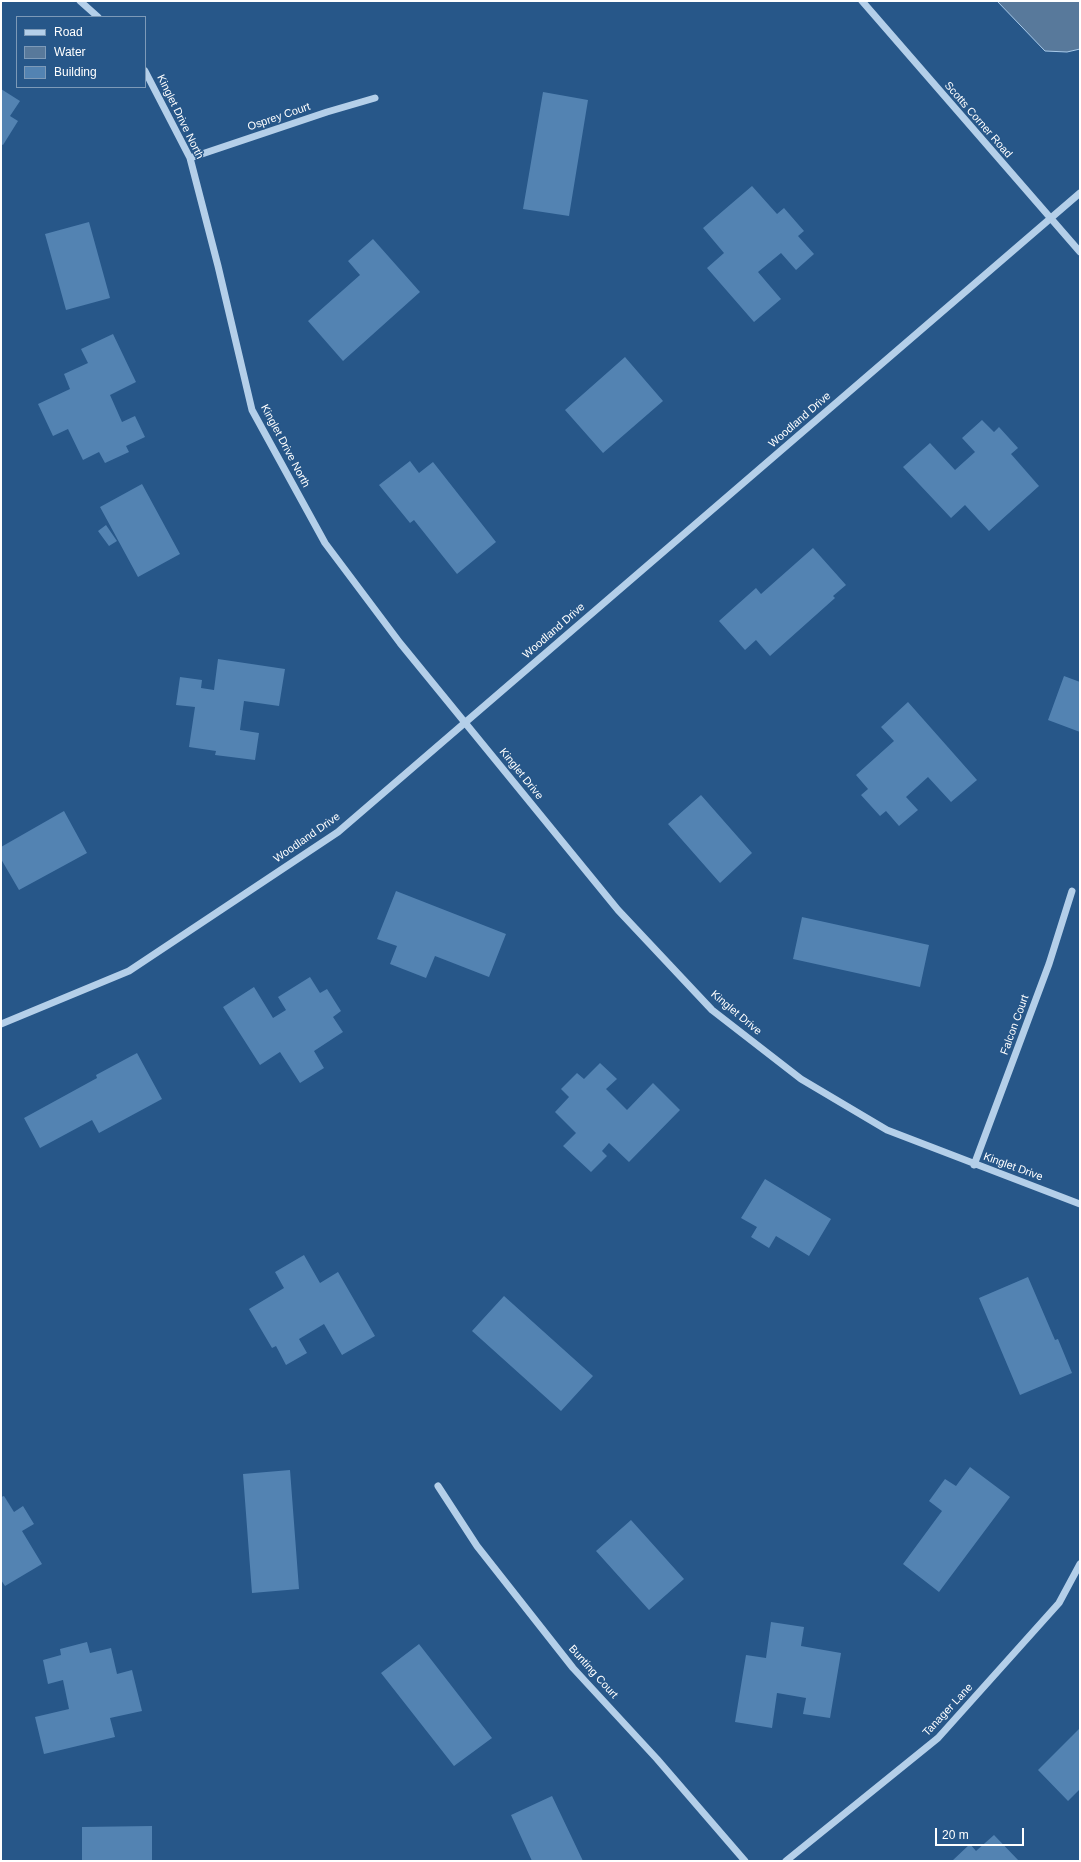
<!DOCTYPE html>
<style>
body{margin:0}
#map{position:relative;width:1081px;height:1862px;overflow:hidden;background:#275789;font-family:Helvetica,sans-serif}
canvas{display:block}
.frame{position:absolute;inset:0;border:2px solid #fff;pointer-events:none}
.legend{position:absolute;left:16px;top:16px;width:130px;height:72px;box-sizing:border-box;background:#275789;border:1px solid #7d9ab8;margin:0;padding:5px 7px;list-style:none;font-size:12px;color:#fff}
.legend li{display:flex;align-items:center;gap:8px;height:20px}
.legend b{width:20px;border:1px solid #7d9ab8}
.scale{position:absolute;left:935px;top:1828px;width:89px;height:18px;box-sizing:border-box;border:2px solid #fff;border-top:0;padding-left:5px;font-size:12px;line-height:14px;white-space:nowrap;color:#fff;-webkit-text-stroke:3px #275789;paint-order:stroke}
</style>
<div id="map">
<canvas width="1081" height="1862"></canvas>
<div class="frame"></div>
<ul class="legend">
<li><b style="height:5px;background:#b4cfe9"></b>Road</li>
<li><b style="height:11px;background:#58799b"></b>Water</li>
<li><b style="height:11px;background:#5383b2"></b>Building</li>
</ul>
<div class="scale">20 m</div>
</div>
<script>
const g = document.querySelector('canvas').getContext('2d');
g.lineJoin = 'round';
function fill(path, color) { g.fillStyle = color; g.fill(path, 'evenodd'); }
const poly = rows => new Path2D(rows.map(r => 'M' + r).join(''));
function strokePath(path, color, width, dash) { g.strokeStyle = color; g.lineWidth = width; g.lineCap = dash ? 'butt' : 'round'; g.setLineDash(dash || []); g.stroke(path); }
function label(font, color, halo, rows, align = 'center') {
  g.font = font + ' Helvetica,sans-serif'; g.lineWidth = 3; g.setLineDash([]); g.textBaseline = 'middle'; g.strokeStyle = halo; g.fillStyle = color; for (const [text, x, y, turn = 0] of rows) {
    g.save(); g.translate(x, y); g.rotate((+turn || 0) * Math.PI / 180); g.textAlign = isNaN(turn) ? turn : align; if (halo) g.strokeText(text, 0, 0); g.fillText(text, 0, 0); g.restore();
  }
}
const water = poly([
 [997,1,1080,1,1080,49,1067,52,1045,51,997,1]
]);
fill(water, '#58799b');
strokePath(water, '#a8caea', 1);
fill(poly([
 [1,89,20,101,10,116,18,121,3,145,1,144],
 [543,92,588,100,569,216,523,209],
 [752,186,777,214,784,208,804,231,798,236,814,254,796,270,781,253,758,272,781,299,754,322,707,268,724,253,703,228],
 [89,222,110,298,66,310,45,234],
 [373,239,420,292,343,361,308,321,360,275,348,261],
 [113,334,136,382,110,395,122,422,135,416,145,437,126,446,129,452,105,463,99,452,83,460,68,429,53,436,38,404,70,389,64,374,88,363,81,349],
 [625,357,663,401,603,453,565,410],
 [982,420,994,432,999,427,1018,448,1011,454,1039,486,989,531,965,505,951,518,903,467,930,443,955,470,975,452,962,438],
 [410,461,419,473,433,462,496,542,457,574,414,520,410,523,379,485],
 [142,484,180,554,138,577,100,507],
 [106,525,117,541,109,546,98,531],
 [813,548,846,585,833,596,835,598,770,656,756,640,745,650,719,621,756,588,761,594],
 [218,659,285,669,279,706,244,701,240,730,259,733,255,760,215,755,216,751,189,747,195,707,176,705,180,677,202,680,201,688,214,690],
 [1064,676,1080,682,1080,732,1048,720],
 [908,702,977,780,951,802,928,777,906,797,918,810,899,826,886,811,880,816,861,795,868,789,856,775,894,741,881,727],
 [701,795,752,853,720,883,668,824],
 [64,811,87,853,19,890,1,859,1,847],
 [396,891,506,934,489,977,435,956,426,978,390,964,397,946,377,939],
 [802,917,929,945,920,987,793,959],
 [310,977,320,993,327,989,341,1011,333,1017,343,1032,314,1051,324,1068,300,1083,280,1052,260,1065,223,1007,254,987,273,1018,286,1010,278,997],
 [137,1053,162,1099,99,1133,92,1120,40,1148,24,1118,97,1078,96,1075],
 [600,1063,617,1079,606,1089,627,1110,653,1083,680,1110,629,1162,609,1143,602,1151,607,1156,591,1172,563,1146,576,1133,555,1112,569,1097,561,1089,577,1073,584,1079],
 [765,1179,831,1219,809,1256,776,1236,769,1248,751,1237,757,1227,741,1218],
 [304,1255,320,1283,338,1272,375,1336,342,1355,324,1324,299,1339,307,1353,286,1365,276,1346,272,1348,249,1309,284,1288,275,1272],
 [1028,1277,1055,1340,1058,1339,1072,1373,1020,1395,979,1298],
 [504,1296,593,1376,561,1411,472,1331],
 [970,1467,1010,1497,939,1592,903,1564,942,1511,929,1501,945,1479,956,1486],
 [290,1470,299,1589,252,1593,243,1474],
 [4,1496,14,1512,23,1506,34,1524,22,1531,42,1564,5,1586,1,1580,1,1497],
 [631,1520,684,1579,649,1610,596,1551],
 [771,1622,804,1627,801,1646,841,1653,830,1718,803,1714,806,1698,777,1693,772,1728,735,1722,746,1655,766,1658],
 [87,1642,90,1653,111,1648,117,1674,132,1670,142,1711,110,1718,115,1737,44,1754,35,1717,69,1709,63,1680,48,1684,43,1660,61,1655,60,1649],
 [419,1644,492,1738,454,1766,381,1673],
 [1080,1728,1080,1789,1068,1801,1038,1770],
 [552,1796,583,1861,532,1861,511,1815],
 [152,1826,152,1861,82,1861,82,1827],
 [994,1835,1019,1861,952,1861,970,1844,976,1851]
]), '#5383b2');
strokePath(poly([
 [80,1,98,17],
 [862,1,1080,252],
 [145,71,190,158,218,266,252,410,325,543,400,643,618,910,712,1010,801,1079,887,1130,1080,1204],
 [190,158,327,112,375,98],
 [1,1024,129,971,338,832,1080,193],
 [974,1165,1049,964,1072,891],
 [438,1486,477,1546,573,1668,657,1759,745,1861],
 [786,1861,938,1738,1059,1603,1080,1564]
]), '#b4cfe9', 7);
label('11px', '#fff', '#275789', [
 ["Kinglet Drive North",180,117,64],
 ["Osprey Court",279,117,-19],
 ["Scotts Corner Road",978,120,49],
 ["Woodland Drive",800,420,-41],
 ["Kinglet Drive North",285,446,62],
 ["Woodland Drive",554,631,-41],
 ["Kinglet Drive",521,774,51],
 ["Woodland Drive",307,838,-35],
 ["Kinglet Drive",736,1013,40],
 ["Falcon Court",1015,1025,-70],
 ["Kinglet Drive",1013,1167,20],
 ["Bunting Court",593,1672,48],
 ["Tanager Lane",948,1710,-47]
]);
</script>
